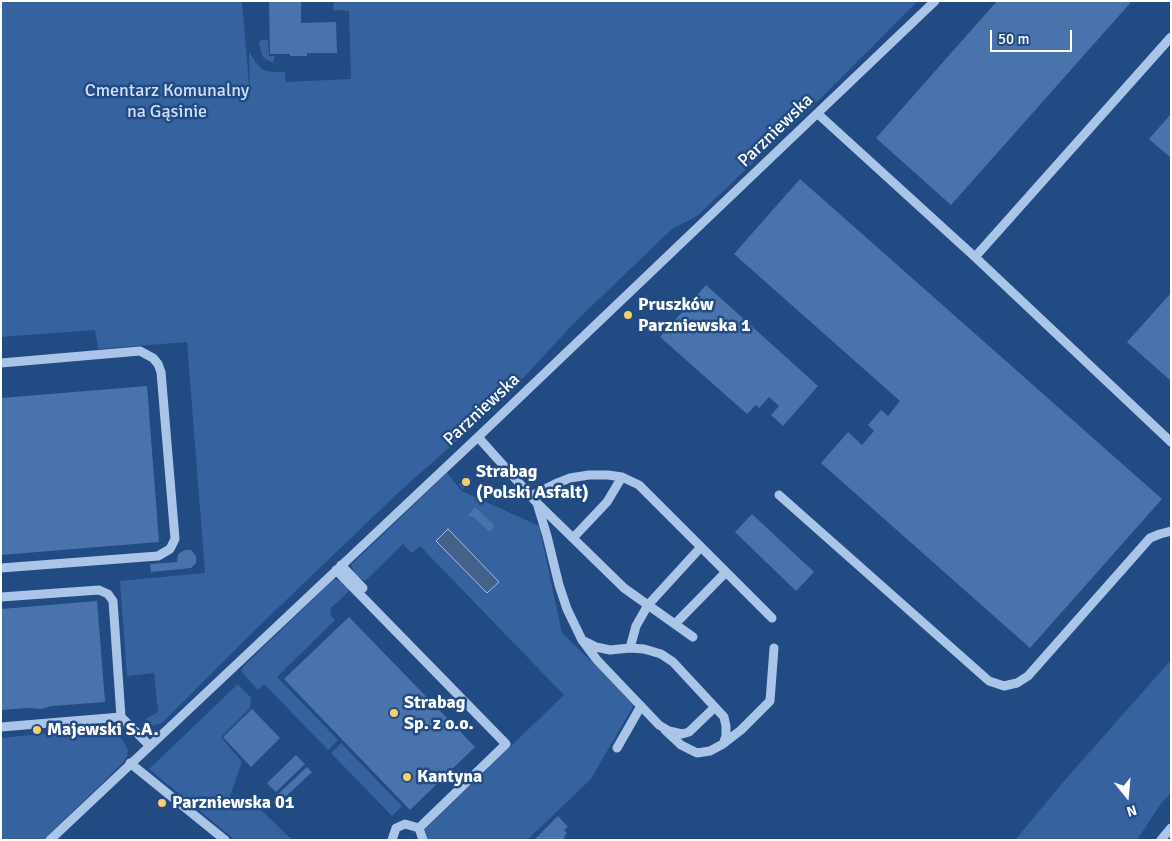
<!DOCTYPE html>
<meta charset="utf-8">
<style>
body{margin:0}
#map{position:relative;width:1172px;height:841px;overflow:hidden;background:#224a83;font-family:Signika,sans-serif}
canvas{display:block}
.frame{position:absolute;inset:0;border:2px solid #fff;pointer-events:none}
.north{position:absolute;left:1102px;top:771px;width:50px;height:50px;-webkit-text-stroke:4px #224a83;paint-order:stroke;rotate:163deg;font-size:14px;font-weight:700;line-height:20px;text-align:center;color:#fff}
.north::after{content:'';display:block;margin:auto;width:18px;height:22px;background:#fff;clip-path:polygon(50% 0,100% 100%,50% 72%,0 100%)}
.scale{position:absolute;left:990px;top:30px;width:82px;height:22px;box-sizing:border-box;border:2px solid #fff;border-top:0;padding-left:6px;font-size:15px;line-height:18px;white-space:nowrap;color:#fff;-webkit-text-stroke:4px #224a83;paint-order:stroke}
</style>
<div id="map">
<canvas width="1172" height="841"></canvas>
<div class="frame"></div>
<div class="north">N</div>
<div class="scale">50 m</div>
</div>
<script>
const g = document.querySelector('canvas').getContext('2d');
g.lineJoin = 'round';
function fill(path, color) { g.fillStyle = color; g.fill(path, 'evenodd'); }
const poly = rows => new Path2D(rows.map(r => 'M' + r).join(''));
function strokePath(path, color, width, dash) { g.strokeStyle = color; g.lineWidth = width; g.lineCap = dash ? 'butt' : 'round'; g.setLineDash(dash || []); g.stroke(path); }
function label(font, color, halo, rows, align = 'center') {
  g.font = font + ' Signika,sans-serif'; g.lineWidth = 5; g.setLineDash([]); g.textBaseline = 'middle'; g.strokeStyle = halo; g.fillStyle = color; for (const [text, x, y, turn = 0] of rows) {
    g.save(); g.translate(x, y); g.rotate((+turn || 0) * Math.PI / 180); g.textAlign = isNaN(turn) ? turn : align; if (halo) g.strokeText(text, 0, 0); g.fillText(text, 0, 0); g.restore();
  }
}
fill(poly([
 [1,1,242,1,250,96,249,52,257,64,263,70,272,72,285,72,286,82,351,79,349,11,333,10,334,1,918,1,821,98,697,216,672,229,575,322,502,401,400,491,256,629,162,723,152,726,146,719,158,712,154,673,127,676,120,581,205,573,187,342,98,349,95,330,1,337],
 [261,40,268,40,269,56,275,56,273,63,265,59,262,55,259,43],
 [447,473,462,491,539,526,562,633,635,703,591,779,527,840,427,840,425,829,564,695,420,546,412,553,403,544,365,581,355,575,351,565],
 [334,579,348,583,348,592,331,608,330,614,335,620,277,677,338,740,328,750,264,684,258,690,242,672,243,667],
 [1171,660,1171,792,1160,805,1137,840,1015,840,1064,781],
 [238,684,251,698,250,708,221,737,242,762,230,796,246,808,255,804,292,840,235,840,149,769],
 [110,727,124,742,128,750,127,757,122,764,43,840,1,840,1,738],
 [341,743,402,806,392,816,331,753]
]), '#3663a0');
const water = poly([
 [448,529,499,582,487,593,436,541,448,529]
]);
fill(water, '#44618a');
strokePath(water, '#9ebfe9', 1);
fill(poly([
 [269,1,301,1,301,23,336,22,337,53,307,53,307,56,290,56,290,54,270,54],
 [997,1,1132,1,951,205,876,138],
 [1171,114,1171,158,1149,139],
 [800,179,1162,499,1030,648,821,463,848,432,862,445,874,431,868,425,881,410,888,416,900,401,734,254],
 [706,285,818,386,783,426,771,415,779,406,769,397,759,408,756,405,747,414,660,337],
 [1171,293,1171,381,1127,342],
 [147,386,159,542,1,555,1,398],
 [468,476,472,480,463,489,459,484],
 [475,507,495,526,490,532,472,516,471,517,468,515],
 [752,514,814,572,796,591,735,532],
 [185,550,191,550,196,556,196,563,191,568,151,572,150,564,177,562,178,554],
 [97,601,105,702,52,706,41,709,29,708,1,710,1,609],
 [349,617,475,747,410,810,284,679],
 [252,709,280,738,251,767,223,737],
 [296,755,305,764,276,792,267,783],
 [307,767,312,772,282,800,277,795],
 [558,816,568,827,564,830,567,833,564,836,565,837,563,840,534,840]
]), '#4b73ab');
strokePath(poly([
 [818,114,975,257,1171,442],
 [975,257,1171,37],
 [1,363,140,351,153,358,158,364,161,372,175,539,170,549,158,556,1,568],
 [478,437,537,503,624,588,693,637],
 [779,495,989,681,1004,686,1017,683,1028,676,1150,538,1160,534,1171,531],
 [531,496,555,484,570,478,589,475,608,475,622,477,639,485,772,618],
 [537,503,547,536,559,585,567,609,582,640,597,660,659,725,669,731,682,734,689,732,715,707],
 [573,538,607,502,622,477],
 [341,565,363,588],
 [336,570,506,744,419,828,405,824,396,828,392,840],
 [1,597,99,590,108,594,113,601,121,717,149,745],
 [675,624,726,572],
 [584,641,596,647,610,650,630,648,644,649,661,654,673,662,724,717,726,726,726,736,723,744,710,751,697,753,681,745,665,730],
 [630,648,636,626,648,605,701,547],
 [1,727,121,717],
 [723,744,741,730,770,701,774,648],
 [617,748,641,706],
 [130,763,225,840],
 [419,828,423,840],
 [50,840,478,437,935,1],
 [1161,840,1171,828]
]), '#aac5e8', 9);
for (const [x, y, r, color] of [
 [628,315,5,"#f4d16d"],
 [466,482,5,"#f4d16d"],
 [394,713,5,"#f4d16d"],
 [37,730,5,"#f4d16d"],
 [407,777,5,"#f4d16d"],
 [162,803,5,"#f4d16d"]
]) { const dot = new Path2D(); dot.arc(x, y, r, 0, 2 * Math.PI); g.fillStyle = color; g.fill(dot); strokePath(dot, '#224a83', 2); }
label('18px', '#cedff6', '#224a83', [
 ["Cmentarz Komunalny",167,91],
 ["na Gąsinie",167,112]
]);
label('18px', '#fff', '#224a83', [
 ["Parzniewska",776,131,-44],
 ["Parzniewska",482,410,-43]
]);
label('bold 18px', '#fff', '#224a83', [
 ["Pruszków",638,305],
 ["Parzniewska 1",638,326],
 ["Strabag",476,472],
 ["(Polski Asfalt)",476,493],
 ["Strabag",404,703],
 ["Sp. z o.o.",404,724],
 ["Majewski S.A.",47,730],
 ["Kantyna",417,777],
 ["Parzniewska 01",172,803]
], 'left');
</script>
